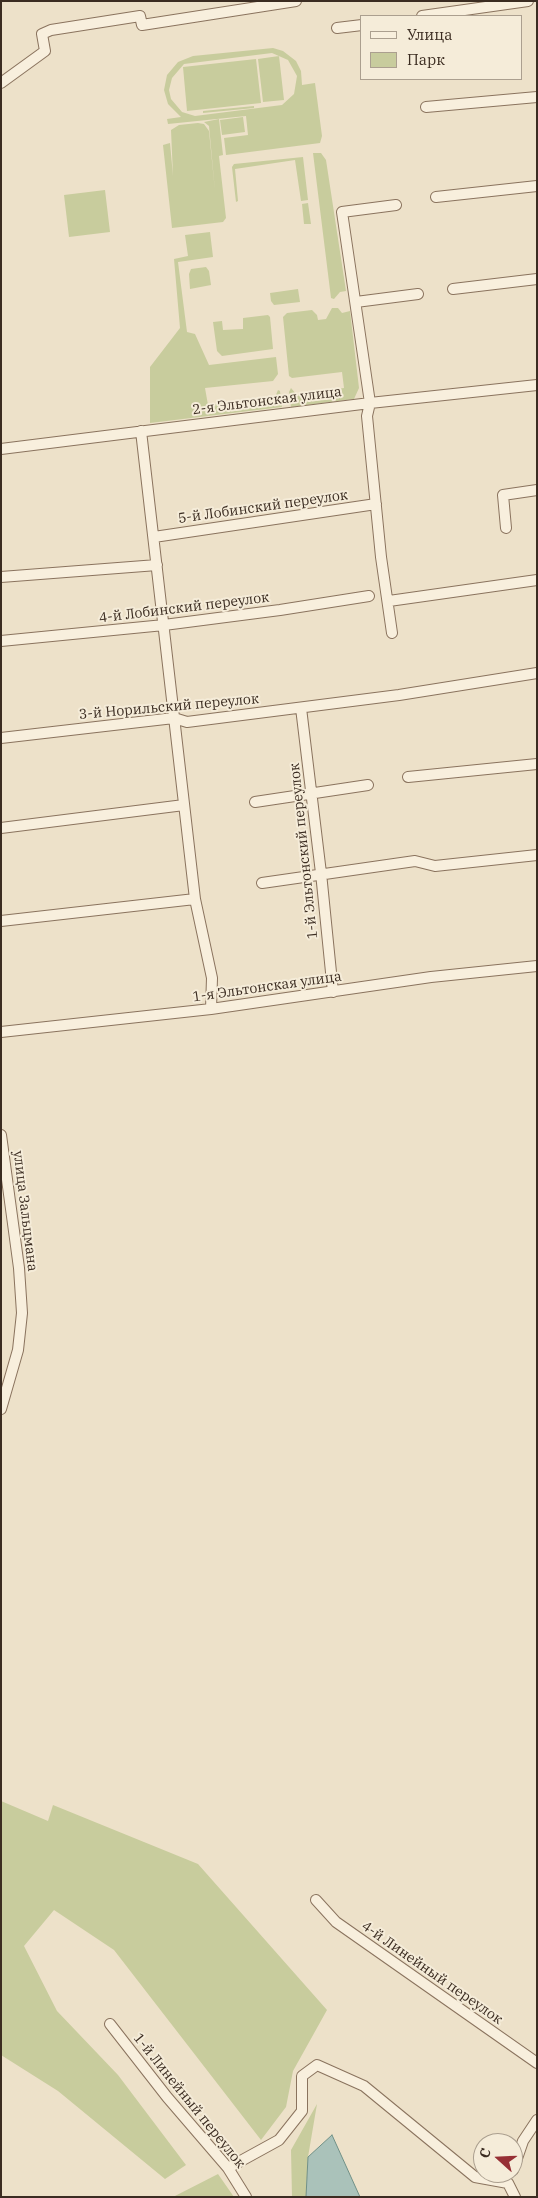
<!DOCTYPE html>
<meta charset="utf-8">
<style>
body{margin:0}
#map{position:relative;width:538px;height:2198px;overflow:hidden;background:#ede1c9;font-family:"IBM Plex Serif",serif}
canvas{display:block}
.frame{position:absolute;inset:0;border:2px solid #3b2c21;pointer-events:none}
.legend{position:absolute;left:360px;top:15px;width:162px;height:65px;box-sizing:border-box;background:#f5ecd9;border:1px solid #ab9f8f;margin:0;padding:6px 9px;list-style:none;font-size:15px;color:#3b2c21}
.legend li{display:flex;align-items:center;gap:10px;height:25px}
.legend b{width:25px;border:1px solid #ab9f8f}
.north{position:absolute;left:473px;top:2133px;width:50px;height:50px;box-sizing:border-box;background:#f5ecd9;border:1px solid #ab9f8f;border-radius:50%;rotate:290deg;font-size:14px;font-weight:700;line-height:20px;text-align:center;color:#3b2c21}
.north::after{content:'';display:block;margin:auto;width:18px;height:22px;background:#973035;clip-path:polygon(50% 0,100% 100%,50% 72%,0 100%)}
</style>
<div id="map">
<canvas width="538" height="2198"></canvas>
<div class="frame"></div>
<ul class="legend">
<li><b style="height:6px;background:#f8efdd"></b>Улица</li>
<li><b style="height:14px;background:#c8cc9d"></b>Парк</li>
</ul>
<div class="north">С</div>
</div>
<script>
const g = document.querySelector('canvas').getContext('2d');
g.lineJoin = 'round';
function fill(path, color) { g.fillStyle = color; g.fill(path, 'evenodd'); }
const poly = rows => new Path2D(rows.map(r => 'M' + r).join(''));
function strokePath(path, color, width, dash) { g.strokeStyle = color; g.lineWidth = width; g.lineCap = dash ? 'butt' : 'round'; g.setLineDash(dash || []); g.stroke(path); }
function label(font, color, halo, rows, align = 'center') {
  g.font = font + ' "IBM Plex Serif",serif'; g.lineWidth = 4; g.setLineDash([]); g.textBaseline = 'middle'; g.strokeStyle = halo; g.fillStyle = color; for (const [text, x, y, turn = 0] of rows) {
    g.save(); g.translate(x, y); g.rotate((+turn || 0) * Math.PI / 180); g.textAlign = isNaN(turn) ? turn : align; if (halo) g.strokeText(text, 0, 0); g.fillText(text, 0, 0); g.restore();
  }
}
fill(poly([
 [273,48,283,51,296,61,301,71,302,85,315,83,322,136,320,143,226,155,224,138,248,135,246,116,168,124,167,119,181,117,168,104,164,90,167,75,178,62,193,56],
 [272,53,288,60,297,76,294,94,282,105,195,116,182,112,171,99,169,90,172,78,184,64],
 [279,56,284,100,263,102,258,59],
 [256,59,261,103,187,111,183,67],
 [254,106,254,108,203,113,203,111],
 [243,117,245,132,222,135,220,120],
 [219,119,223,155,219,156,226,218,223,222,172,228,163,145,170,143,173,176,171,130,179,125,198,123,204,124,209,131,215,191,209,126,204,122],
 [313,153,321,153,326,160,346,291,340,292,334,299,331,298],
 [303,157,308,200,301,201,295,160,235,169,238,201,236,202,232,167,234,164],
 [105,190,110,232,69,237,64,195],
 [308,203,311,224,304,224,302,204],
 [210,232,213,257,178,262,187,332,195,334,209,365,276,357,278,374,273,381,205,388,208,405,275,397,278,390,280,391,282,407,150,423,150,367,180,328,174,259,188,256,185,235],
 [206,267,209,271,211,285,190,289,189,274,191,269],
 [298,289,300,302,274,305,271,301,270,293],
 [332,308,338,308,342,313,350,311,359,388,354,399,291,407,289,392,291,388,296,394,344,388,342,372,292,378,289,376,283,317,287,313,312,310,317,315,318,320,326,319],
 [268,315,270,317,273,349,222,356,217,351,213,322,222,321,223,330,243,329,243,318],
 [1,1801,48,1821,53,1805,198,1864,327,2010,293,2071,286,2107,261,2140,114,1950,54,1910,24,1946,57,2011,118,2075,186,2165,165,2179,58,2091,1,2055],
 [317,2104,308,2157,306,2197,292,2197,291,2150],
 [218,2174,234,2197,173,2197]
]), '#c8cc9d');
const water = poly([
 [332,2135,360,2197,306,2197,308,2157,332,2135]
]);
fill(water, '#aac2ba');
strokePath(water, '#709087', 1);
const minor = poly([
 [422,16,528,1],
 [337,28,362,25],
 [1,83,45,51,42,34,51,30,140,16,142,25,296,1],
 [426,107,537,97],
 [436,197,537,186],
 [453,289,537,279],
 [356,302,418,294],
 [141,431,195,899,212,978,211,1009],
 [1,449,370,403,537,385],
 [506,528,503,495,537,490],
 [154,537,376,504],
 [1,577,157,565],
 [389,601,537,580],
 [392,633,381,557,367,416,370,403,342,212,396,205],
 [1,641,164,625,280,610,369,596],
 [301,708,321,873,333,992],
 [1,738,174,718,187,722,399,695,537,673],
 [408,777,537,764],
 [255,802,368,785],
 [1,828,184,805],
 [262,883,415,861,435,866,537,855],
 [1,921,195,899],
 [1,1032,211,1009,431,977,537,966],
 [1,1135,19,1268,22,1313,18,1350,1,1409],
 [316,1900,336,1922,537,2063],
 [110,2024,167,2097,228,2168,246,2197],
 [228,2168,279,2140,302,2111,302,2076,317,2065,364,2086,475,2177,508,2183,515,2197],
 [513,2170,523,2141,537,2120]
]);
strokePath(minor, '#8a735e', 12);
strokePath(minor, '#f8efdd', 10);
label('14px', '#3b2c21', '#f5ecd9', [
 ["2-я Эльтонская улица",267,401,-7],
 ["5-й Лобинский переулок",263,507,-8],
 ["4-й Лобинский переулок",184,608,-7],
 ["3-й Норильский переулок",169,707,-5],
 ["1-й Эльтонский переулок",304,851,-96],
 ["1-я Эльтонская улица",267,987,-8],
 ["улица Зальцмана",25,1211,83],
 ["4-й Линейный переулок",432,1973,35],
 ["1-й Линейный переулок",189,2101,51]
]);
</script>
